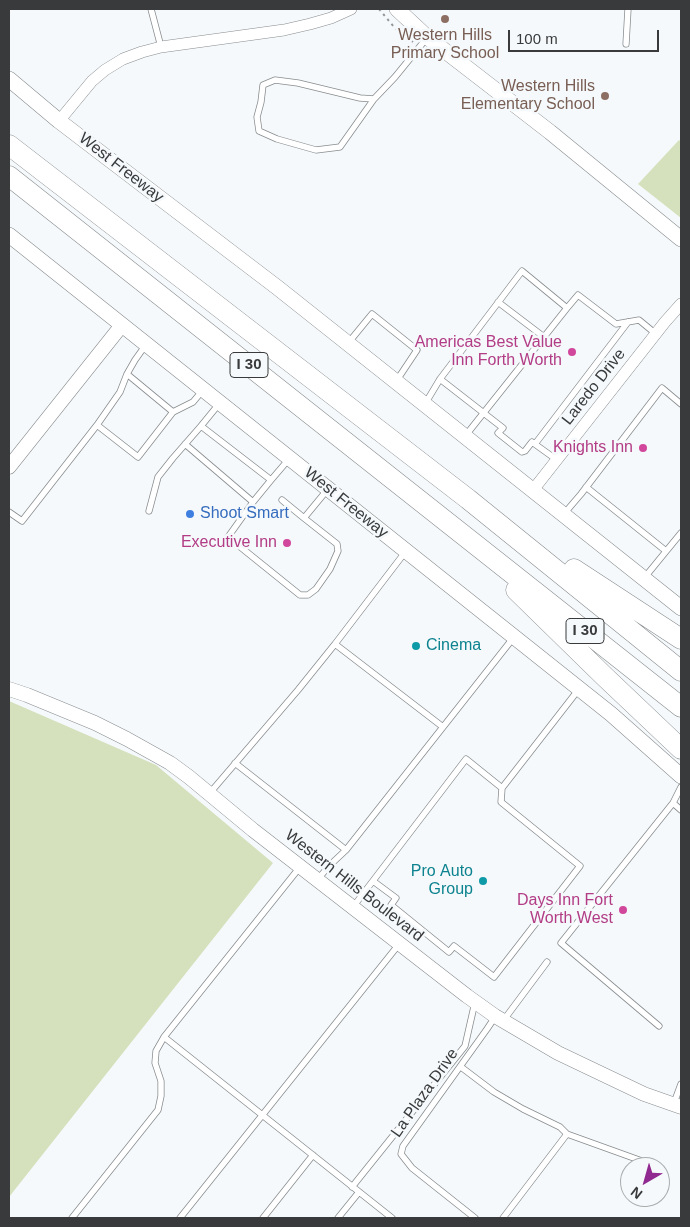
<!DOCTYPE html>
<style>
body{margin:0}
#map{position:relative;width:690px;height:1227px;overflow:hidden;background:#f5f9fb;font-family:Helvetica,sans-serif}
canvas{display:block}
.frame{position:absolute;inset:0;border:10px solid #393a3b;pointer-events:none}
.north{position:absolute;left:620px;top:1157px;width:50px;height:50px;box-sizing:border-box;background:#f5f9fb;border:1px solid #aaadae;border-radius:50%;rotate:218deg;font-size:14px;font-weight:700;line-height:20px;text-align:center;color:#393a3b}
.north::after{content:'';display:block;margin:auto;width:18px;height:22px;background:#902a90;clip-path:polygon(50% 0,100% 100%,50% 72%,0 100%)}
.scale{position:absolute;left:508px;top:30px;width:151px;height:22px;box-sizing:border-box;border:2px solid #393a3b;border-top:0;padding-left:6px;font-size:15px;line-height:18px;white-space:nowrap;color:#393a3b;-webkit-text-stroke:4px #f5f9fb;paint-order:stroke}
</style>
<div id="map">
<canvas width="690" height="1227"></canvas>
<div class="frame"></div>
<div class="north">N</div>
<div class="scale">100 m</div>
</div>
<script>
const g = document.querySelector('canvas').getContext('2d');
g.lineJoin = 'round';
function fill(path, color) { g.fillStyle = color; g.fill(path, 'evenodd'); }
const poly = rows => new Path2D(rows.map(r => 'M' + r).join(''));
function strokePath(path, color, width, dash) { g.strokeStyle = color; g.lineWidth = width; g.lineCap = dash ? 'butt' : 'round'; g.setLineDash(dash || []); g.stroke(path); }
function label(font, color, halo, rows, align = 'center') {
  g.font = font + ' Helvetica,sans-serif'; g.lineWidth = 5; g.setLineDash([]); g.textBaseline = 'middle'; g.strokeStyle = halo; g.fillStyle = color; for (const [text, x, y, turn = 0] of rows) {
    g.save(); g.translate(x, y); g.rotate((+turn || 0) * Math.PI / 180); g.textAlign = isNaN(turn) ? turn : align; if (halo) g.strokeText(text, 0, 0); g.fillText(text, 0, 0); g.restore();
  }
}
fill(poly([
 [679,140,681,142,681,218,638,184],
 [9,701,156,765,273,863,9,1197]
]), '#d5e0bc');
const service = poly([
 [151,9,161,47],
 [626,44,628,9],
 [374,99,340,147,316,150,277,139,259,131,257,117,261,102,263,85,275,80,298,83,360,98,374,99,395,77,426,39],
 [498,302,544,337],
 [349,342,372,314,417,350,397,380],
 [145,346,135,360,127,374,120,392,97,425,138,457,173,412,193,402,203,390],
 [127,374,173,412],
 [440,379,503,428,498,433,522,452,525,451,532,442,557,460],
 [425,404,440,379,522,271,567,308,578,295,616,324,639,320,656,334],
 [466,435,567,308],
 [185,444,253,502,271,480,201,426],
 [535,444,628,322],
 [271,480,289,459],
 [586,487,666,551],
 [282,500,304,518],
 [253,502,228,537,300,595,308,595,316,589,330,569,338,551,337,544,304,518,328,489],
 [149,511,158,477,173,458,201,426,219,404],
 [9,512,22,521,97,425],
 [563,515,581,494,662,388,681,404],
 [645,577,681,533],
 [335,644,443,727],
 [235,763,346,850],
 [209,794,298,690,335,644,406,551],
 [673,803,681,787],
 [300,867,164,1037,392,1218],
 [317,880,330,865,346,850,514,637],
 [373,881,396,898,391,905,449,952,454,946,494,977,580,866,501,802,502,788],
 [353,907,466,759,502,788,579,689],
 [503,1021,547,962],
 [659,1026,561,943,673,803,681,810],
 [461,1067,494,1092,523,1109,560,1127,567,1134],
 [674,1103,681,1084],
 [352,1187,465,1046,475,1002],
 [72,1218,158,1110,161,1096,161,1081,155,1063,156,1051,164,1037],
 [180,1218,400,943],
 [263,1218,313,1155],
 [338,1218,359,1192],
 [475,1218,412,1168,401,1154,403,1146,487,1029,495,1017],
 [503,1218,567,1134,642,1161]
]);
const minor = poly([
 [59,121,92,81,105,70,123,59,142,52,161,47,284,30,310,24,331,18,351,9],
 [533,490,665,322,681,304]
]);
const tertiary = poly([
 [9,467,122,325],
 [9,689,27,695,95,723,127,739,170,763,189,777,253,830,467,996,495,1016,558,1053,644,1094,681,1107]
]);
const secondary = poly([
 [397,9,427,37,550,132,681,239],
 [9,79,59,121,278,288,681,608],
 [9,235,611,714,681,776]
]);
const motorway = poly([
 [9,145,468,499,681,671],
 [9,176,681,707],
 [574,569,681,639],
 [516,590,604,676,681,749]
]);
strokePath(service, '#888c8e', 7);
strokePath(minor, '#888c8e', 12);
strokePath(tertiary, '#888c8e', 15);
strokePath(secondary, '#888c8e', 16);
strokePath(motorway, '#888c8e', 21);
strokePath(poly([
 [379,9,394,27,413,42]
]), '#959899', 2, [2.5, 4]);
strokePath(service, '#fff', 5.5);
strokePath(minor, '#fff', 11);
strokePath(tertiary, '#fff', 14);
strokePath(secondary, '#fff', 15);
strokePath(motorway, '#fff', 20);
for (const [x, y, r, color] of [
 [445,19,5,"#8d6e63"],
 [605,96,5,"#8d6e63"],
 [572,352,5,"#d1479c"],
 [643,448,5,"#d1479c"],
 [190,514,5,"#3f7fe0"],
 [287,543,5,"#d1479c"],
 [416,646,5,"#0f9aa8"],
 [483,881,5,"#0f9aa8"],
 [623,910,5,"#d1479c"]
]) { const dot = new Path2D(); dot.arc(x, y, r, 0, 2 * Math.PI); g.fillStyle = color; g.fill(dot); strokePath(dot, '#f5f9fb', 2); }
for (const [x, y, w] of [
 [249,365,38],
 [585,631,38]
]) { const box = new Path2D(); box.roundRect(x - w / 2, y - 12.5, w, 25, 4); g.fillStyle = '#f5f9fb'; g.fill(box); strokePath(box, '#393a3b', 1); }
label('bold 15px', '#393a3b', null, [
 ["I 30",249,365],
 ["I 30",585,631]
]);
label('16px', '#785e54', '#f5f9fb', [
 ["Western Hills",445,36],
 ["Primary School",445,54],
 ["Western Hills",595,87,"right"],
 ["Elementary School",595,105,"right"]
]);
label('16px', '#393a3b', '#f5f9fb', [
 ["West Freeway",121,168,38],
 ["Laredo Drive",594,387,-52],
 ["West Freeway",346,503,39],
 ["Western Hills Boulevard",354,886,38],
 ["La Plaza Drive",425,1093,-55]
]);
label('16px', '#b23c85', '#f5f9fb', [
 ["Americas Best Value",562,343],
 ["Inn Forth Worth",562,361],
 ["Knights Inn",633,448],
 ["Executive Inn",277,543],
 ["Days Inn Fort",613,901],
 ["Worth West",613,919]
], 'right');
label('16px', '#366cbe', '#f5f9fb', [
 ["Shoot Smart",200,514]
], 'left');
label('16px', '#0d838f', '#f5f9fb', [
 ["Cinema",426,646],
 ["Pro Auto",473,872,"right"],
 ["Group",473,890,"right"]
], 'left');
</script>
